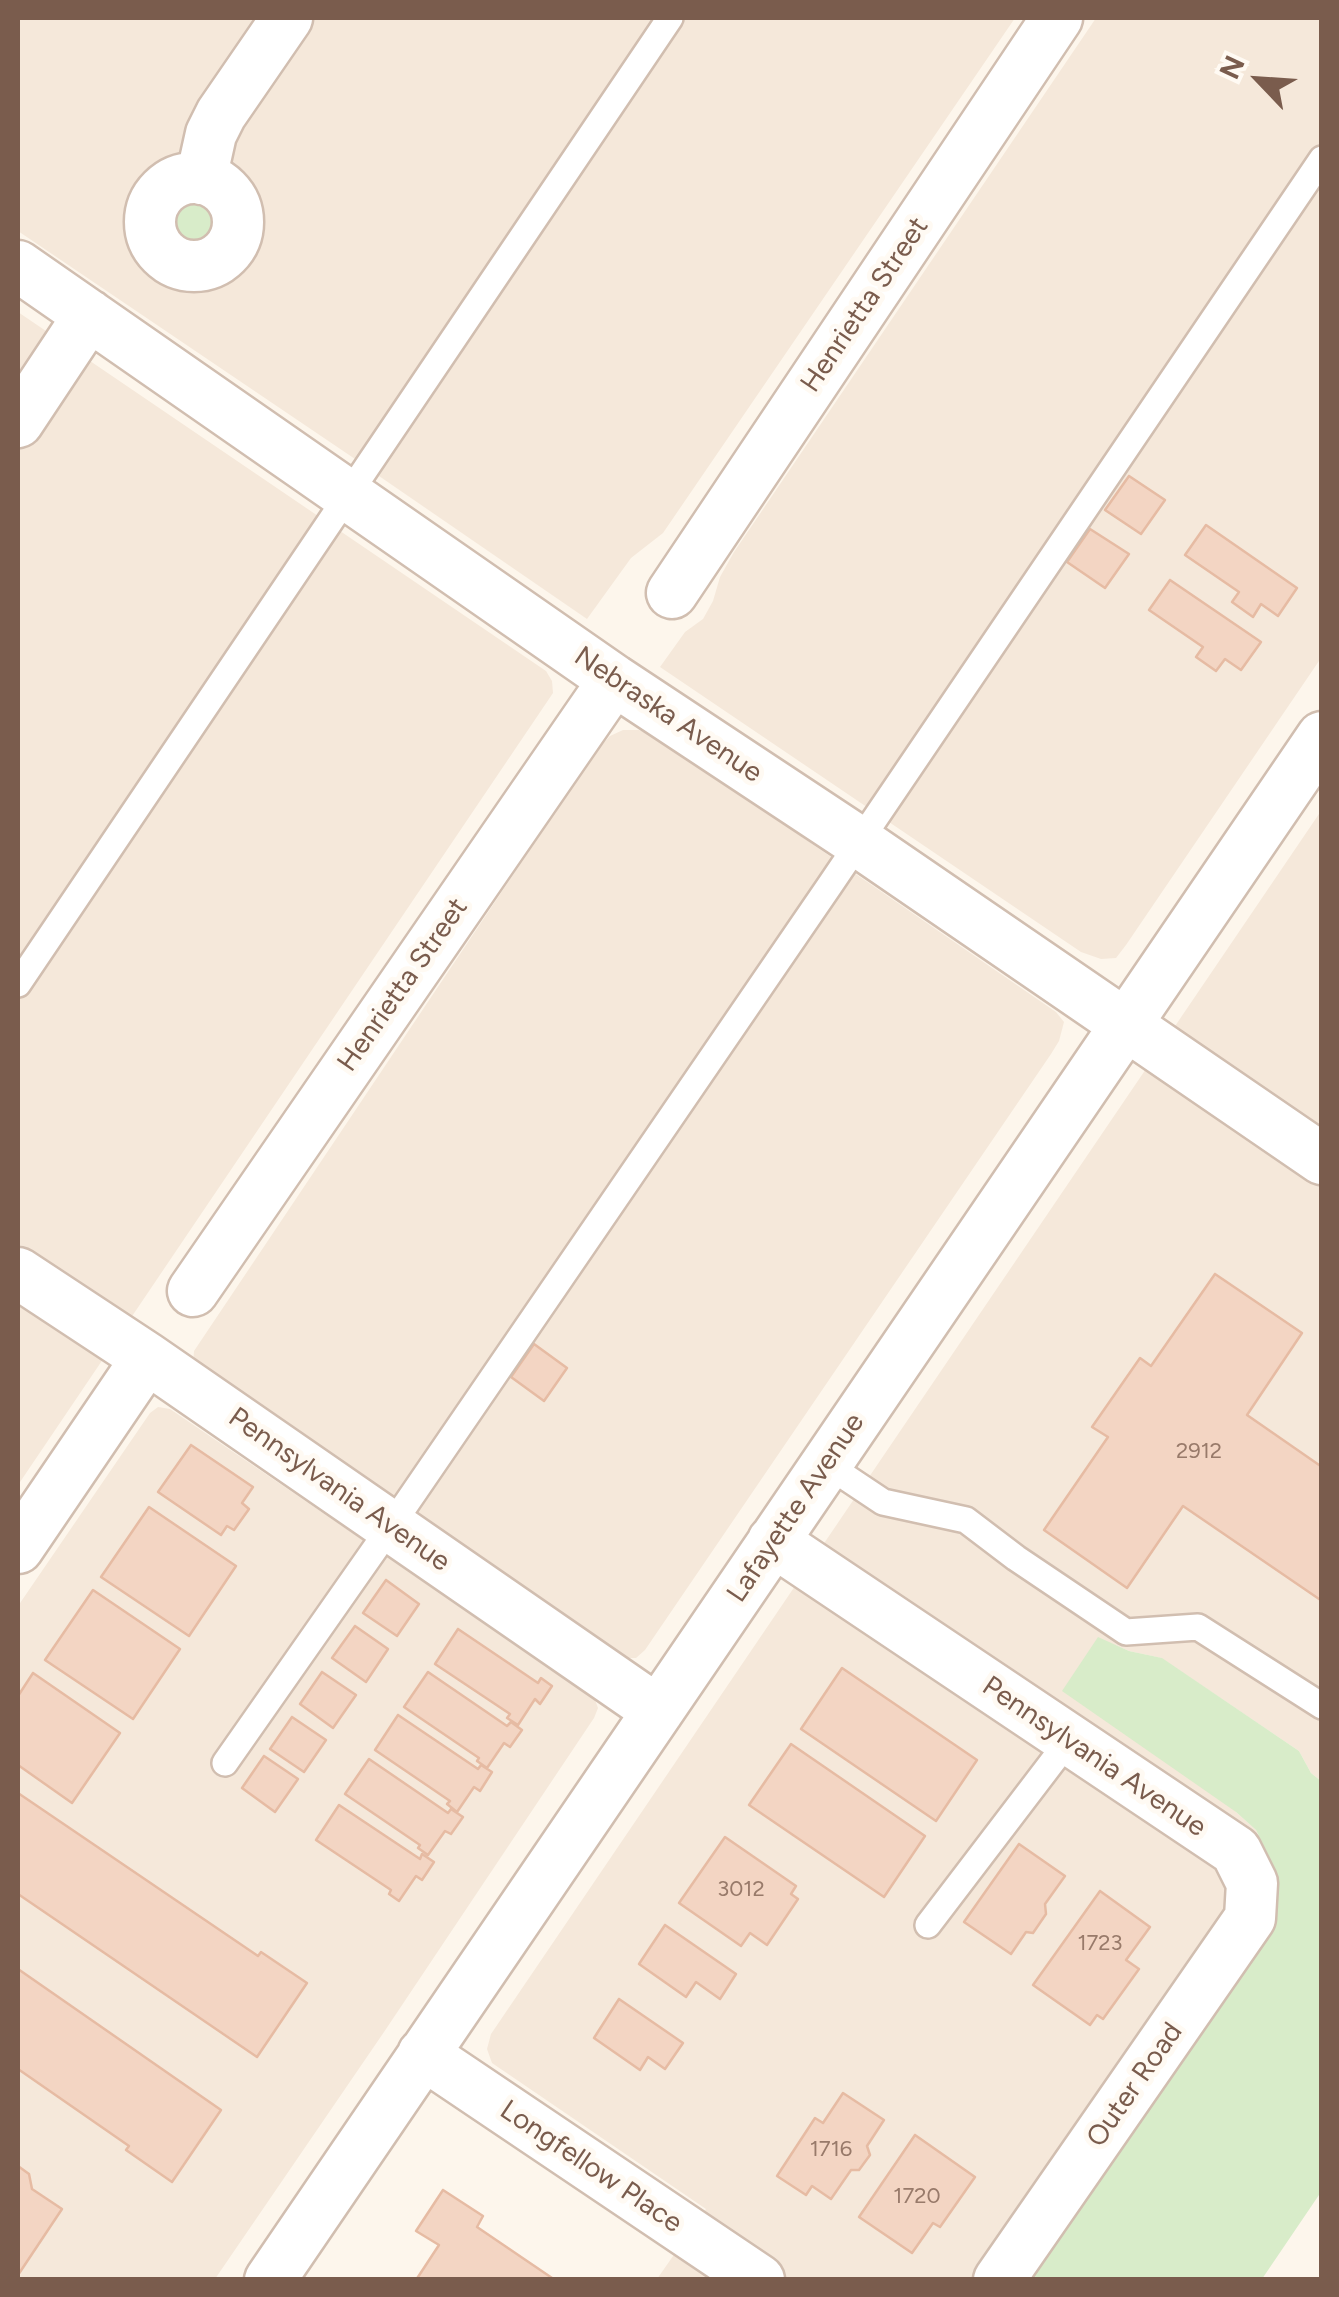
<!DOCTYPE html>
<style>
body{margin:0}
#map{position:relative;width:1339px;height:2297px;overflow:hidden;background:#fdf6ec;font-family:Figtree,sans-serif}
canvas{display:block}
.frame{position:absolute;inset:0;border:20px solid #7a5c4d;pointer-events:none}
.north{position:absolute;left:1209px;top:30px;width:100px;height:100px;-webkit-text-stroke:8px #fffaf3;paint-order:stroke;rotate:295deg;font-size:28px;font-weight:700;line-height:40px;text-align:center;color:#7a5c4d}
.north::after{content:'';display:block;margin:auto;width:35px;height:45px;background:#7a5c4d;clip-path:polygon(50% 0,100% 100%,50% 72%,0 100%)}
</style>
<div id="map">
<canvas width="1339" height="2297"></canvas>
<div class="frame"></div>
<div class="north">N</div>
</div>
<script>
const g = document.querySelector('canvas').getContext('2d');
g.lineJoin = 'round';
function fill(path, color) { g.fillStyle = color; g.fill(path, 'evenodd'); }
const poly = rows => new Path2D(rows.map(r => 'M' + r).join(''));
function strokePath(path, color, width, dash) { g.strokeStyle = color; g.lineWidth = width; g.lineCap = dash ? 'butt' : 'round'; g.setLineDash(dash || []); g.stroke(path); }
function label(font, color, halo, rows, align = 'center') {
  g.font = font + ' Figtree,sans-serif'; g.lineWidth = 10; g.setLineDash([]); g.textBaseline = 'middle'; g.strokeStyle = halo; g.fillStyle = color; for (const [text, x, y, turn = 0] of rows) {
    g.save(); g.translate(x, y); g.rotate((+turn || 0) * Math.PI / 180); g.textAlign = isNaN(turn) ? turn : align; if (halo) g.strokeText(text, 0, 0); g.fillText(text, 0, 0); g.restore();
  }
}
fill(poly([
 [18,18,655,18,358,461,18,231],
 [686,18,1015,18,663,533,631,558,587,619,379,476],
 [1096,18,1321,18,1321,658,1126,945,1116,958,1101,959,1081,952,660,667,685,632,703,619,713,601,720,577,734,552],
 [18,312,546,671,552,681,553,693,18,1485],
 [623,730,639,730,657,737,1056,1012,1064,1022,1059,1041,1051,1054,645,1650,636,1658,625,1658,193,1364,194,1351,596,751,610,736],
 [1321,811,1321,1781,1311,1773,1299,1751,1161,1658,1129,1651,1098,1638,1236,1812,1256,1830,1274,1867,1278,1897,1267,1930,1028,2279,657,2279,706,2209,492,2063,487,2049,491,2034],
 [158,1407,170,1409,594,1697,598,1708,594,1718,384,2032,215,2279,18,2280,18,1606,150,1413]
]), '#f5e8da');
fill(poly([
 '167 224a28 28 0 1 1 56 0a28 28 0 1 1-56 0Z',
 [1098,1637,1129,1651,1162,1658,1299,1751,1311,1773,1321,1781,1321,2192,1262,2279,1028,2280,1267,1930,1278,1897,1274,1867,1256,1830,1236,1812,1062,1691]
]), '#d8ecc9');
const building = poly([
 [1129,476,1165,500,1141,534,1105,510,1129,476],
 [1206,525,1297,588,1278,616,1261,604,1253,617,1232,602,1239,592,1185,555,1206,525],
 [1090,529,1129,554,1105,588,1067,562,1090,529],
 [1170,580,1261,642,1241,670,1225,659,1216,671,1196,657,1203,647,1149,610,1170,580],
 [1215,1274,1302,1333,1247,1415,1322,1467,1322,1601,1183,1506,1127,1588,1044,1530,1108,1437,1092,1427,1140,1358,1151,1366,1215,1274],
 [534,1344,567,1368,544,1401,511,1377,534,1344],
 [191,1445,253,1487,242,1503,249,1509,234,1530,227,1526,221,1535,158,1492,191,1445],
 [149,1507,236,1566,189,1636,101,1577,149,1507],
 [386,1580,419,1604,397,1636,363,1613,386,1580],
 [93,1590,180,1649,133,1719,45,1660,93,1590],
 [355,1626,388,1649,366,1682,332,1658,355,1626],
 [458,1629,538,1683,541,1678,552,1686,540,1704,535,1699,518,1725,507,1718,510,1714,435,1664,458,1629],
 [842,1668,977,1760,936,1821,801,1729,842,1668],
 [322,1672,356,1695,333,1728,300,1704,322,1672],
 [428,1672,507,1726,511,1722,522,1730,510,1747,504,1743,487,1768,477,1761,479,1758,404,1707,428,1672],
 [33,1673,120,1733,72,1803,18,1765,18,1696,33,1673],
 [398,1715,478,1769,481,1765,492,1772,480,1791,474,1787,457,1812,447,1804,450,1801,375,1750,398,1715],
 [292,1717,326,1740,304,1772,270,1749,292,1717],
 [791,1744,925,1836,884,1897,749,1805,791,1744],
 [264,1756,298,1779,275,1812,242,1788,264,1756],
 [369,1759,448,1813,451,1809,463,1817,451,1834,445,1831,428,1855,418,1848,420,1845,345,1794,369,1759],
 [18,1793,258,1956,261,1952,307,1983,257,2057,18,1894,18,1793],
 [339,1805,420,1859,422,1854,434,1862,422,1880,416,1876,399,1901,389,1894,391,1890,316,1840,339,1805],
 [725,1837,796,1886,791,1894,798,1899,767,1945,750,1933,741,1946,679,1903,725,1837],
 [1019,1844,1065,1876,1045,1904,1046,1914,1033,1933,1026,1932,1011,1954,964,1922,1019,1844],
 [1100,1891,1150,1927,1126,1960,1139,1969,1103,2019,1097,2015,1090,2025,1033,1985,1100,1891],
 [665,1925,736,1974,720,1999,696,1982,686,1997,639,1964,665,1925],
 [18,1969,221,2110,172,2182,126,2150,129,2146,18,2069,18,1969],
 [619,1999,683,2043,665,2069,648,2057,640,2070,594,2038,619,1999],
 [843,2093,884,2120,867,2146,870,2155,859,2170,851,2170,831,2199,812,2186,806,2195,777,2176,815,2118,823,2123,843,2093],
 [915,2135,975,2177,940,2227,933,2223,912,2253,859,2217,915,2135],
 [18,2166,29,2174,32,2189,62,2209,18,2275,18,2166],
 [443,2190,483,2216,477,2227,555,2280,416,2280,439,2245,416,2231,443,2190]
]);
fill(building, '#f3d5c3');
strokePath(building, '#e6bba3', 2.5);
const service = poly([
 [18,984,670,18],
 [826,1464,883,1502,966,1520,1016,1558,1126,1632,1198,1627,1322,1706],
 [225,1763,391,1526,830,885,1322,159],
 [928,1925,1069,1740]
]);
const minor = poly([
 '150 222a44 44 0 1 1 88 0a44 44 0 1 1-88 0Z',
 [201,179,211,134,221,114,287,18],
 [18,266,614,680,859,842,1322,1159],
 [18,422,89,315],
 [672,593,1057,18],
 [18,1273,147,1358,658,1711],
 [193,1291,614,680],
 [773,1541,1236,1851,1252,1883,1250,1918,999,2280],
 [18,1548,147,1358],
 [423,2054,759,2280],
 [270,2280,1322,737]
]);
strokePath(service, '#d1beb0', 30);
strokePath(minor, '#d1beb0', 55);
strokePath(service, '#fff', 25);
strokePath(minor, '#fff', 50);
label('22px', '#987a6a', null, [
 ["2912",1199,1452],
 ["3012",741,1890],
 ["1723",1100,1944],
 ["1716",831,2150],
 ["1720",917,2197]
]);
label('28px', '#7a5c4d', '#fffaf3', [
 ["Henrietta Street",865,305,-56],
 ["Nebraska Avenue",668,715,34],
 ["Henrietta Street",403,985,-55],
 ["Pennsylvania Avenue",339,1490,35],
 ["Lafayette Avenue",796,1508,-56],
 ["Pennsylvania Avenue",1094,1757,34],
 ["Outer Road",1135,2085,-55],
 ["Longfellow Place",591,2167,34]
]);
</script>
